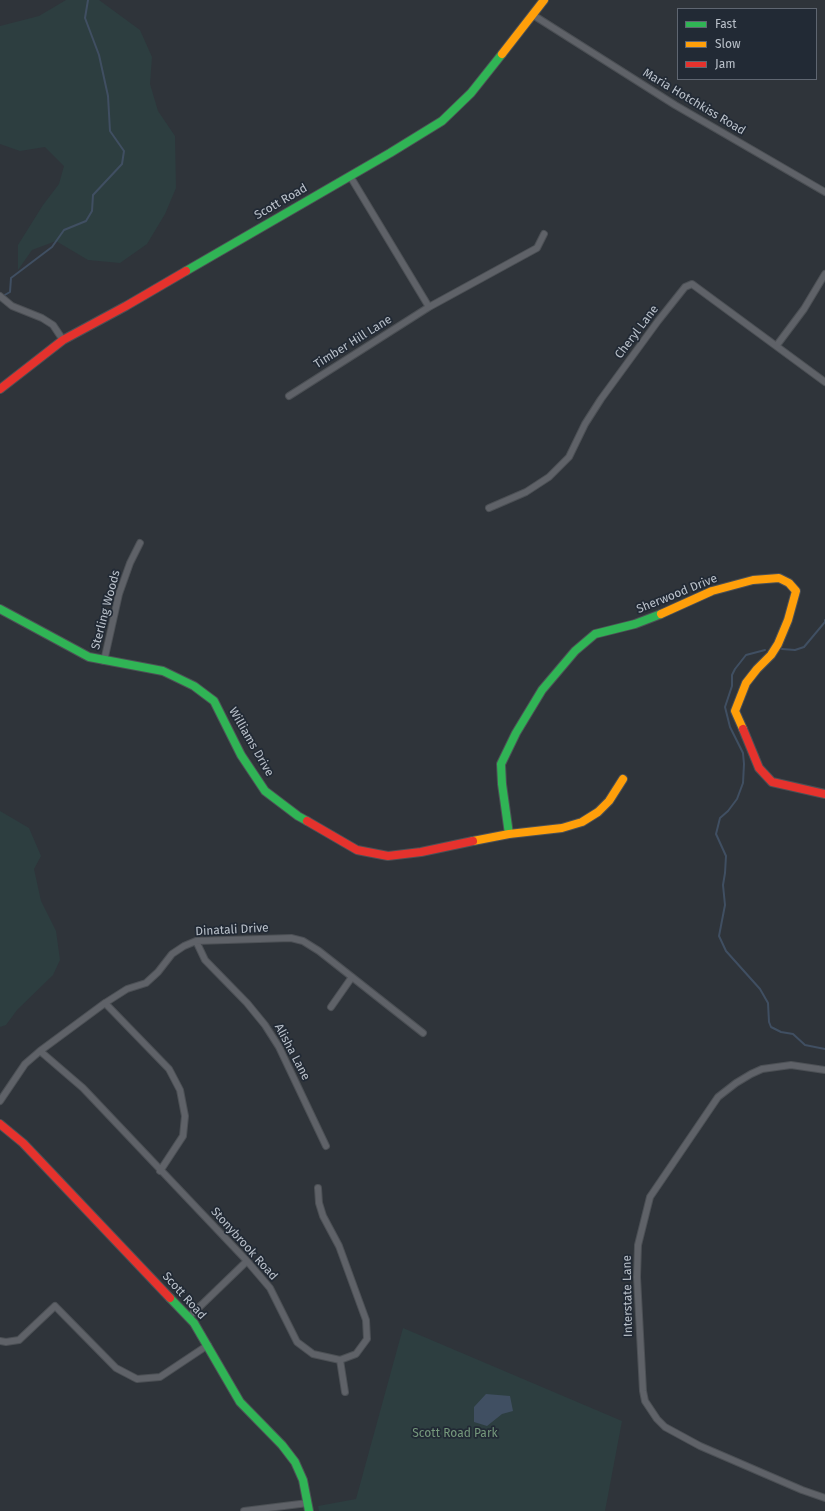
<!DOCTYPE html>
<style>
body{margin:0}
#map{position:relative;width:825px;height:1511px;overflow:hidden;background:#2f343a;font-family:"Fira Sans",sans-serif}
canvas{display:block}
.legend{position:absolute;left:677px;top:8px;width:140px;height:72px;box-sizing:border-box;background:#222a35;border:1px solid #5f6671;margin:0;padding:5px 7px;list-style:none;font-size:12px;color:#bac1ca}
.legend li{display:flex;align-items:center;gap:8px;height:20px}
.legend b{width:20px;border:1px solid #5f6671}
</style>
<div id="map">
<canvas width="825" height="1511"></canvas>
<ul class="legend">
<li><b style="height:5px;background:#30b455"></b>Fast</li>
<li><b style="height:5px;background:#ff9f0a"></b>Slow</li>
<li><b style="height:5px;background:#e5322d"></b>Jam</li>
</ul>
</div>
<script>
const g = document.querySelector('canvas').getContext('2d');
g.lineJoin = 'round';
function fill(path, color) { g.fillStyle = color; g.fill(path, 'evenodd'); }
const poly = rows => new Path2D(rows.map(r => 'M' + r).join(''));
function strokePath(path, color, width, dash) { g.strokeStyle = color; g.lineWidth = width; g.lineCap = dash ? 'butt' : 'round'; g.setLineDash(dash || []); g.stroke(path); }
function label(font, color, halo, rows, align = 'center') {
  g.font = font + ' "Fira Sans",sans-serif'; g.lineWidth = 3.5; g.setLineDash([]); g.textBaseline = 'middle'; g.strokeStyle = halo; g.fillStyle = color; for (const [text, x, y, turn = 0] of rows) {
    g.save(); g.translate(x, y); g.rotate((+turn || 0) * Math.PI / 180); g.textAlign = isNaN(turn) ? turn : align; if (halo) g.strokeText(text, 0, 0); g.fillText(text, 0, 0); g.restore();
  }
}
fill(poly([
 [66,0,99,0,140,30,152,57,150,84,158,111,175,136,176,188,165,214,147,244,120,263,88,260,56,241,32,250,18,270,18,245,43,205,59,184,64,166,45,147,20,151,0,144,0,26,39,16],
 [0,811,29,828,41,856,34,869,41,901,56,931,60,960,53,975,17,1010,6,1025,0,1027],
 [403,1328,622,1421,605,1511,319,1511,318,1506,356,1499]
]), '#2d3e40');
fill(poly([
 [486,1394,510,1396,513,1411,502,1414,487,1426,474,1422,474,1407]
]), '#404f62');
strokePath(poly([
 [3,296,10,292,11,278,52,247,64,230,86,221,92,211,93,195,122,164,124,151,110,131,108,96,99,55,85,18,88,0],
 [782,649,795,650,804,647,825,622,825,620],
 [765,650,746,655,735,669,732,675,732,686,725,707,730,727,743,753,744,764,743,783,737,799,728,811,720,818,716,834,726,856,725,873,723,885,725,905,719,936,726,951,760,989,768,1003,769,1022,771,1027,781,1032,793,1034,805,1045,825,1049]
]), '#404f62', 2);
const street = poly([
 [533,15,675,105,825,192],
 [350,176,429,307],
 [0,296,12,306,42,318,53,325,63,340],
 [777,345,804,309,825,274],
 [289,396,429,307,537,248,544,234],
 [489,508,526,492,549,477,569,457,585,424,601,399,658,321,685,287,692,284,825,382],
 [104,661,119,594,130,563,140,543],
 [196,941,205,960,247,1003,265,1025,279,1047,326,1146],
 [105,1003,169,1069,180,1090,185,1116,183,1136,160,1171],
 [331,1007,352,977],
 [40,1051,83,1088,247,1261,270,1288,297,1342,313,1354,340,1360,356,1354,367,1339,366,1320,339,1246,323,1216,319,1203,318,1188],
 [825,1070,791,1065,762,1069,751,1074,736,1083,718,1097,650,1197,638,1245,637,1277,643,1391,645,1401,657,1419,665,1427,700,1446,802,1490,825,1498],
 [0,1101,25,1064,40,1051,105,1003,127,989,146,983,158,972,172,954,184,946,196,941,291,938,303,941,319,951,423,1033],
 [189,1317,247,1261],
 [0,1341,6,1342,19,1340,55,1306,116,1368,137,1379,160,1377,208,1345],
 [340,1360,345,1392],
 [244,1511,308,1503]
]);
const fast = poly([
 [186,271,390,153,442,121,471,93,502,54],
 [0,609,89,657,163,671,194,686,214,701,241,755,265,791,298,816,307,821],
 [509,834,502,784,501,764,516,733,542,690,575,651,595,634,635,624,661,614],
 [170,1298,194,1323,240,1402,282,1445,295,1462,303,1480,309,1511]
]);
const slow = poly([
 [502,54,544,0],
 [661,614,712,591,753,580,779,578,789,583,796,591,788,620,778,644,771,655,757,669,746,683,735,711,743,729],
 [473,841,509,834,562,828,582,822,598,812,609,801,623,779]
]);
const jam = poly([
 [0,389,63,340,126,306,186,271],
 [743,729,759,768,772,782,825,794],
 [307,821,357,850,388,856,421,852,473,841],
 [0,1124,23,1143,170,1298]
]);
strokePath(street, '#4c5055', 8);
strokePath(fast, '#4c5055', 10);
strokePath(slow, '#4c5055', 10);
strokePath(jam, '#4c5055', 10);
strokePath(street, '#5f6268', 6);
strokePath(fast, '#30b455', 8);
strokePath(slow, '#ff9f0a', 8);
strokePath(jam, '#e5322d', 8);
label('12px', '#bac1ca', '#222a35', [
 ["Maria Hotchkiss Road",694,102,31],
 ["Scott Road",281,202,-30],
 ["Cheryl Lane",637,332,-53],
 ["Timber Hill Lane",353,342,-32],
 ["Sherwood Drive",677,594,-22],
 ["Sterling Woods",106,610,-75],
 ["Williams Drive",251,742,60],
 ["Dinatali Drive",232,930,-3],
 ["Alisha Lane",292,1052,62],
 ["Stonybrook Road",244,1244,48],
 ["Scott Road",184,1296,48],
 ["Interstate Lane",628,1296,-91]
]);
label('12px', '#75987c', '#222a35', [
 ["Scott Road Park",455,1434]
]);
</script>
